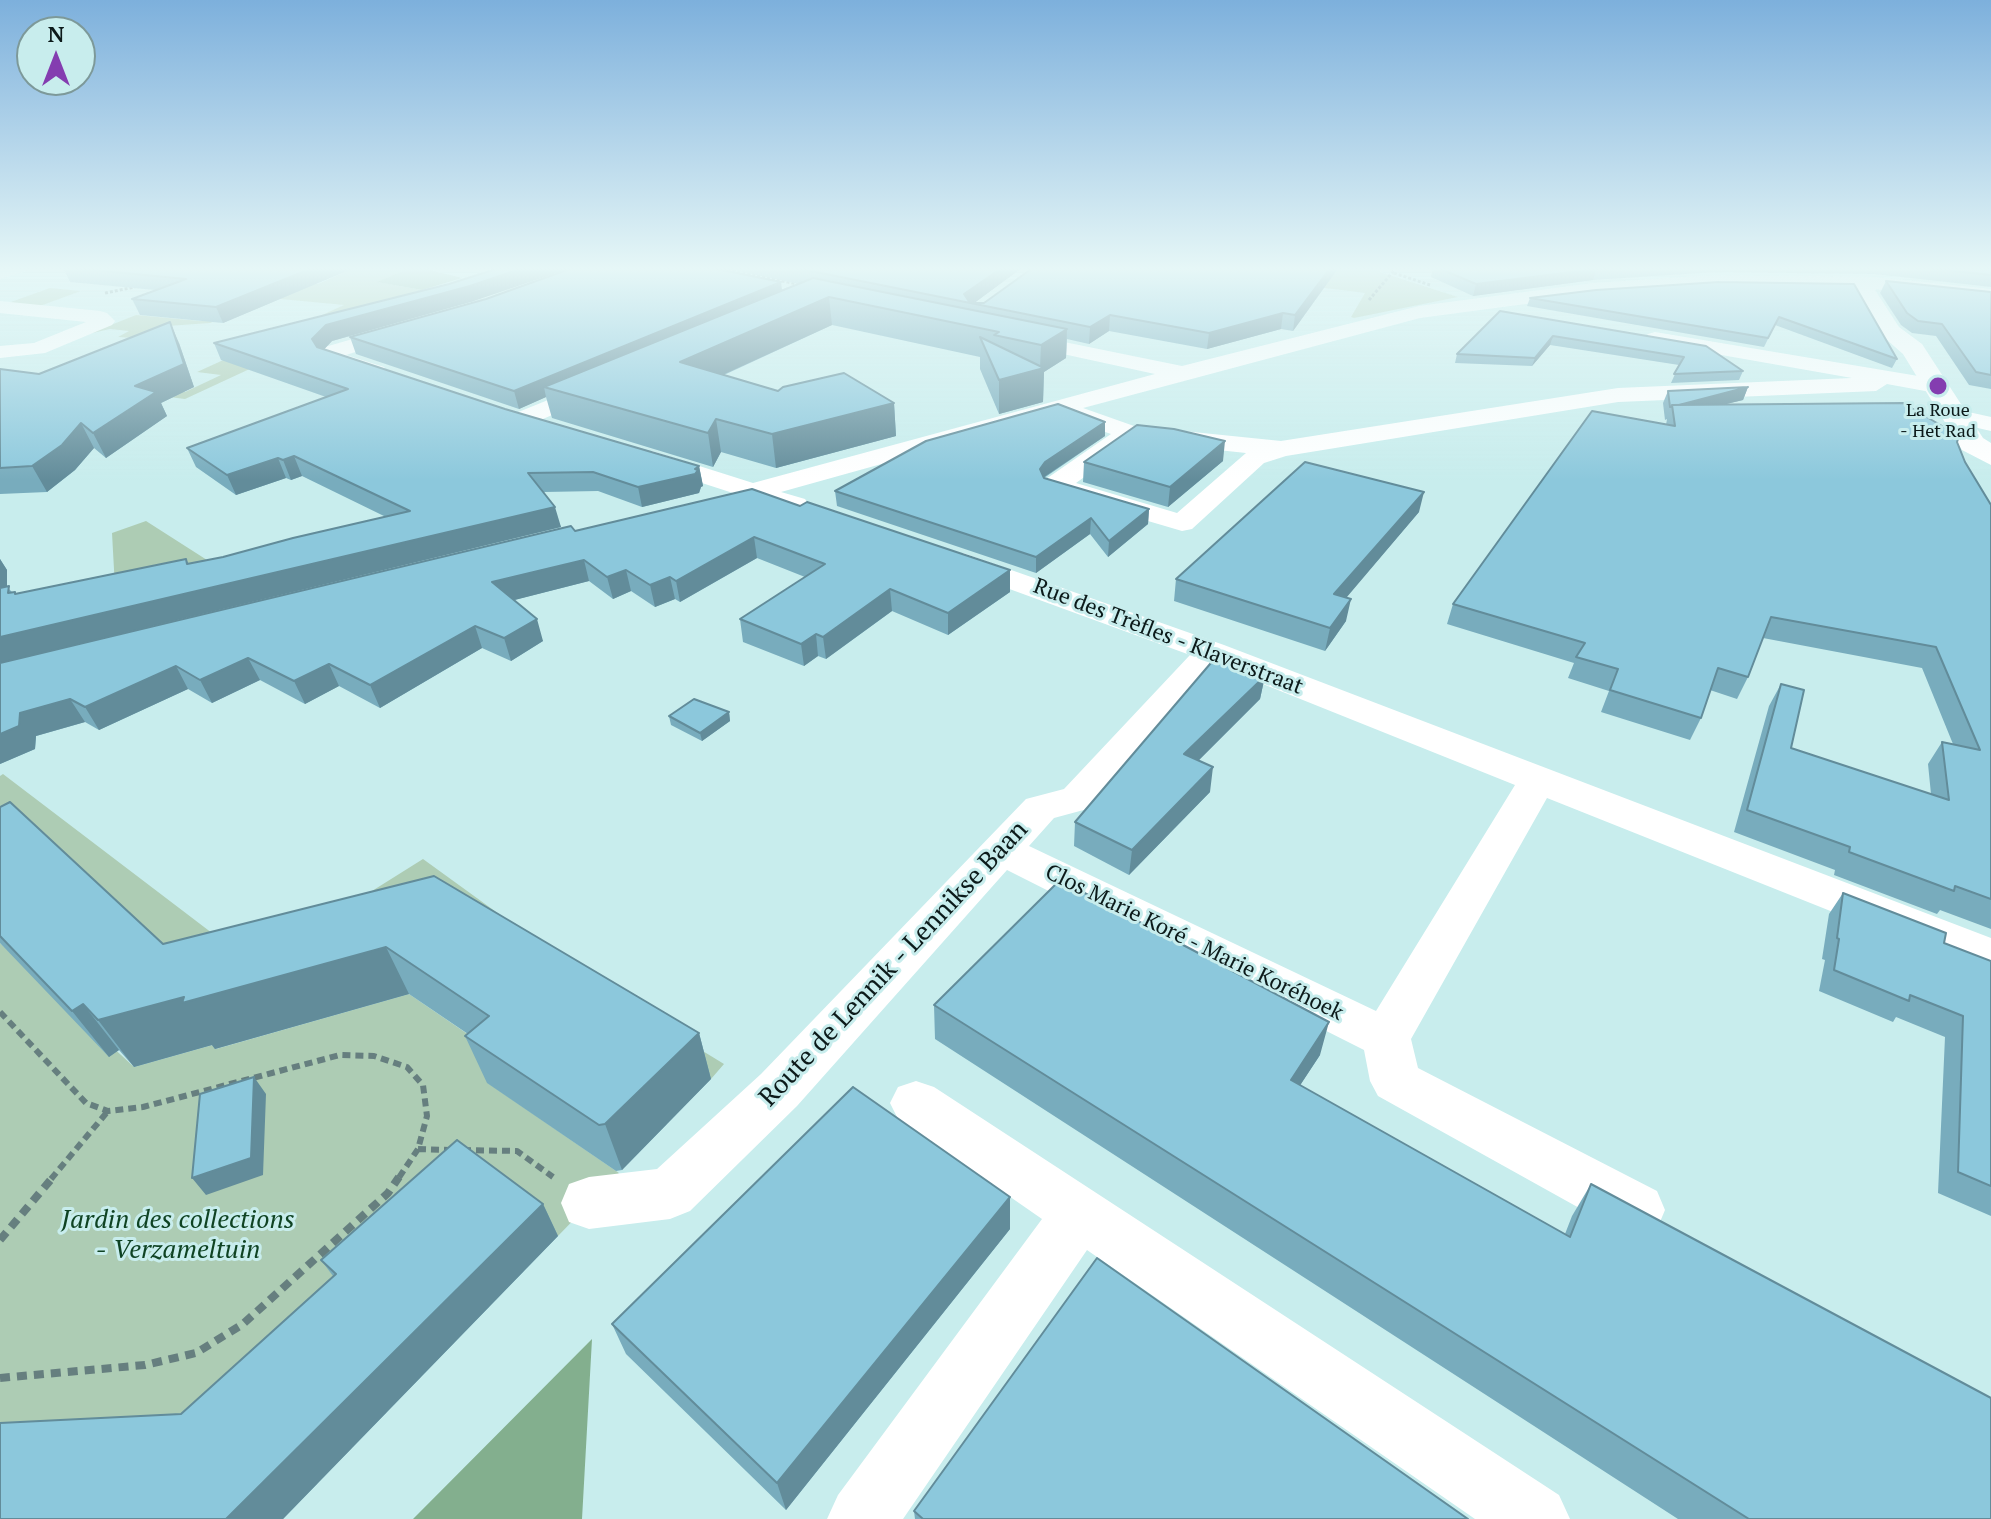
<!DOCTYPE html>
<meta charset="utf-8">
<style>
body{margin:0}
#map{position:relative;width:1991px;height:1519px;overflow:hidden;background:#c8eded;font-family:"PT Serif",serif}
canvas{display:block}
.north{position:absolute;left:16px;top:16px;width:80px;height:80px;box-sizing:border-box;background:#c8eded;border:2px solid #7d9999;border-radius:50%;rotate:0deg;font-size:22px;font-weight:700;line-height:32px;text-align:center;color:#0c1a1a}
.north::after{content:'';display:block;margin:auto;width:28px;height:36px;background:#843db0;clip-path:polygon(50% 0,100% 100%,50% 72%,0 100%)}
</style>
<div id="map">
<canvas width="1991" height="1519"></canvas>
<div class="north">N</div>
</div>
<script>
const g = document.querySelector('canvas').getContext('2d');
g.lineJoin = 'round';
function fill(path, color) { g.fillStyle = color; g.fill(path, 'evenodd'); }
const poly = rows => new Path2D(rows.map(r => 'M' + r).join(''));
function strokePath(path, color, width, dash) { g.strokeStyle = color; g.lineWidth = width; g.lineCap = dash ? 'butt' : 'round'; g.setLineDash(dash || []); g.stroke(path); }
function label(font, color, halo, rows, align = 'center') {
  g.font = font + ' "PT Serif",serif'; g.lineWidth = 6; g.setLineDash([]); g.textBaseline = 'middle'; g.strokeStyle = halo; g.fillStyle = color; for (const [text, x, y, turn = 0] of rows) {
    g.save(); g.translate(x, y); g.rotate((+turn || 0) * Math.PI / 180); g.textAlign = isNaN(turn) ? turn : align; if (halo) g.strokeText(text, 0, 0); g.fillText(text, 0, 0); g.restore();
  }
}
fill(poly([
 [331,267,412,267,378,282,422,290,335,316,282,354,185,399,122,391,0,438,124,385,185,392,221,375,197,372,344,305,270,298,210,323,168,326,133,338,118,337,129,331,110,329,88,334,136,315,200,321,296,282,318,284,343,273],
 [1159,267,1382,267,1380,272,1458,297,1354,318,1351,317,1365,293],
 [50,288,81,291,40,306,8,303],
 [146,521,232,576,116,606,112,533],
 [3,774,254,965,423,859,608,993,724,1064,711,1079,453,922,195,991,0,869,0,776],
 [0,943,134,1067,216,1044,216,1049,409,994,510,1063,488,1083,619,1173,558,1236,473,1172,212,1442,0,1453]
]), '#adccb4');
fill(poly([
 [412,267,418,267,462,278,422,290,377,282],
 [592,1339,582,1519,413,1519]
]), '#83af8e');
strokePath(poly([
 [713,267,802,285],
 [1394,273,1430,285],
 [105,293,135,287],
 [1369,300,1397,267]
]), '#667f7f', 3, [3, 2]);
strokePath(poly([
 [0,1012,86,1103,108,1111,143,1107,340,1055,374,1056,407,1067,423,1085,427,1116,418,1149,398,1179],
 [418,1149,449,1150],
 [463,1150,517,1151,553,1177],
 [51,1179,108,1111]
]), '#667f7f', 6, [8, 5]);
strokePath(poly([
 [0,1240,53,1177],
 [0,1378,145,1365,196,1353,243,1324,388,1193,399,1177]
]), '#667f7f', 8, [10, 7]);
fill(poly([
 [1716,275,1874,277,1991,289,1991,301,1874,289,1798,285,1716,287,1593,295,1420,318,1083,408,1134,426,1281,441,1618,388,1852,378,1648,342,1645,338,1648,334,1655,332,1936,379,1944,381,1947,386,1944,391,1936,393,1887,384,1876,391,1618,402,1286,456,1264,463,1192,529,1182,531,1046,491,1042,485,1046,479,1111,434,1057,415,781,492,805,499,809,505,805,511,795,513,643,464,639,459,643,454,652,451,753,483,1155,374,1008,342,1005,338,1008,334,1015,332,1182,366,1419,306,1593,283,1716,275],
 [1134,441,1246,453,1177,513,1076,483,1134,441],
 [0,301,100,311,107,313,115,321,112,325,45,353,0,358,0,346,34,343,86,322,0,313,0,301],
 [401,325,411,331,408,335,346,355,384,367,387,372,384,377,376,379,331,365,321,356,325,347,401,325],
 [595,381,603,383,606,388,603,393,529,425,511,425,508,420,511,415,595,381],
 [1955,409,1991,417,1991,431,1947,421,1943,416,1947,411,1955,409],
 [963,553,1224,645,1991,938,1991,975,1547,798,1411,1039,1418,1068,1657,1191,1665,1210,1657,1229,1637,1236,1617,1229,1378,1096,1370,1081,1364,1050,1007,870,797,1106,690,1211,670,1219,589,1229,569,1222,561,1203,569,1184,589,1177,657,1169,761,1074,1026,799,1064,789,1190,655,952,568,948,562,952,556,963,553],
 [1218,666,1515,785,1376,1011,1029,846,1054,818,1091,808,1218,666],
 [916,1081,934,1087,1559,1495,1570,1519,1475,1519,1087,1250,903,1519,827,1519,838,1495,1042,1219,898,1119,890,1103,898,1087,916,1081]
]), '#fff');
fill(poly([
 [0,267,29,267,26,271,0,279,0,267],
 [1874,277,1885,283,1875,290,1899,327,1922,344,1983,438,1991,443,1991,465,1962,450,1903,354,1878,332,1852,288,1855,283,1874,277]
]), '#fff');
fill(poly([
 [63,267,356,267,223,323,140,315,132,299,155,290,70,282],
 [719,267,1023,267,974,303,984,303,1034,267,1339,267,1293,331,1281,329,1207,349,1109,331,1089,344,1067,339,1066,358,1044,372,1043,402,999,414,980,369,980,357,832,325,724,375,778,391,894,403,896,436,776,468,721,452,713,467,552,418,546,397,519,409,356,354,350,337,486,299,782,290,799,284],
 [1433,267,1991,267,1991,287,1874,274,1716,272,1593,280,1473,296,1431,277],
 [1886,281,1991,292,1991,389,1969,385,1936,336,1912,333,1901,325,1880,293],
 [1719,282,1897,359,1892,368,1775,325,1764,347,1527,306,1530,298],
 [449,284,474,301,332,341,324,349,505,409,699,466,703,486,701,487,699,493,642,507,598,491,544,492,561,527,56,649,575,531,752,489,1010,592,948,635,892,611,826,659,818,656,804,666,743,642,740,619,805,577,757,558,680,602,675,599,655,607,631,591,613,599,589,581,514,600,543,641,511,661,482,648,380,708,339,686,305,704,260,680,212,703,188,689,99,730,85,722,36,736,35,749,0,764,0,559,7,570,7,587,12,592,16,594,186,559,189,564,223,557,386,517,302,476,291,480,286,478,236,495,196,467,187,448,326,397,221,360,214,343],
 [1500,311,1743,371,1739,380,1671,383,1679,365,1550,345,1532,366,1455,363,1457,354],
 [179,343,194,387,161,403,167,416,106,458,94,448,75,470,47,492,0,494,0,369,39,374],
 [1748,387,1743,400,1725,404,1957,442,1965,462,1991,505,1991,929,1940,910,1937,914,1834,875,1835,870,1734,832,1769,706,1781,684,1791,748,1931,794,1928,764,1942,742,1953,744,1922,668,1763,638,1748,677,1737,699,1710,690,1701,718,1690,740,1601,712,1609,691,1568,678,1574,663,1447,624,1453,604,1666,425,1667,419,1665,420,1663,403,1668,391],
 [1105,436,1044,478,1149,509,1148,524,1108,557,1090,534,1036,573,837,506,835,491],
 [1223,461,1168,507,1083,482,1084,462],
 [1419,512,1346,597,1346,621,1325,651,1174,601,1176,579],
 [1265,676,1260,699,1198,761,1210,792,1129,875,1074,846,1075,822],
 [729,712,730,721,702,741,671,725,669,716],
 [0,807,163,944,434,876,699,1033,711,1079,622,1170,616,1171,487,1083,465,1036,468,1034,409,994,215,1049,212,1045,134,1067,119,1050,109,1057,0,943],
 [1843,893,1944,943,1991,961,1991,1216,1938,1193,1945,1037,1896,1017,1893,1022,1819,991,1825,960,1822,959,1829,914],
 [934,1005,1320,1055,1300,1085,1565,1234,1572,1216,1591,1184,1991,1519,1678,1519,935,1039],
 [1010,1197,1010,1229,786,1510,626,1354,612,1324],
 [543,1204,558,1236,283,1519,0,1519,181,1414,333,1276,321,1260],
 [914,1511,1468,1519,915,1519]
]), '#78acbd');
fill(poly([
 [315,267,356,267,223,323,216,307],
 [526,267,574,267,474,301,332,341,318,356,312,339,326,325],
 [1003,267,1023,267,973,304,964,302,964,294],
 [1331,267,1339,267,1293,331,1295,315],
 [1596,269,1593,280,1473,296,1476,284],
 [781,282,783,298,544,387,546,397,519,409,514,391],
 [829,297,832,325,685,392,680,362],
 [1283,313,1281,329,1207,349,1209,333],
 [1110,315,1109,331,1089,344,1090,327],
 [170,322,179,343,194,387,161,403,167,416,106,458,93,433,135,386],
 [1067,329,1066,358,1044,372,1043,402,999,414,999,380,1040,369,1041,345],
 [1553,336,1550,345,1532,366,1535,358],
 [1748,387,1743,400,1674,417,1672,406],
 [894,403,896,436,776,468,772,434],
 [716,419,721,452,713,467,708,433],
 [1105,422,1105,436,1044,477,1040,483,1040,469,1045,462],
 [81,423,94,448,75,470,47,492,32,466],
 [1225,441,1223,461,1168,507,1170,487],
 [294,456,302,476,291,480,283,460],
 [278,458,286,478,236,495,227,475],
 [699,466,703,486,701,487,699,493,642,507,638,487],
 [1424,492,1419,512,1330,617,1334,594],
 [555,507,561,527,0,663,0,637],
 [1149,509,1148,524,1108,557,1109,541],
 [1091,518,1090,534,1036,573,1036,557],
 [754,537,757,558,680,602,676,581],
 [0,559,7,570,7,612,0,600],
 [584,560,589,581,499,604,492,582],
 [626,570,631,591,613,599,607,577],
 [1010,570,1010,592,948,635,948,613],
 [670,577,675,599,655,607,650,585],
 [890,589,892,611,826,659,823,637],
 [1351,599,1346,621,1325,651,1330,628],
 [537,619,543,641,511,661,504,638],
 [475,626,482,648,380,708,370,685],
 [816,634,818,656,804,666,801,644],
 [248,658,260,680,212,703,200,680],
 [329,664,339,686,305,704,294,681],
 [176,666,188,689,99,730,85,707],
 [1265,676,1260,699,1181,778,1184,754],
 [70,699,85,722,36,736,35,749,0,764,0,734,20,713],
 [729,712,730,721,702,741,700,733],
 [1213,767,1210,792,1129,875,1132,850],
 [386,947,409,994,215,1049,212,1045,134,1067,98,1020,184,997],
 [83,1004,119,1050,109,1057,72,1011],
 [1329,1022,1320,1055,1282,1113,1291,1080],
 [699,1033,711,1079,622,1170,605,1124],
 [254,1077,266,1094,263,1175,206,1195,192,1178],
 [1010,1197,1010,1229,786,1510,777,1483],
 [543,1204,558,1236,283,1519,226,1519]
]), '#628c9a');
const building = poly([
 [64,267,315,267,216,307,132,299,186,279,64,267],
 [502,267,526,267,470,286,326,325,312,339,317,347,505,409,699,466,695,469,698,470,695,474,638,487,593,472,528,473,555,507,0,637,0,588,9,586,8,593,15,592,15,594,186,559,187,564,223,557,293,538,410,511,294,456,283,460,278,458,227,475,187,448,348,389,214,343,449,284,502,267],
 [575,267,707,267,781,282,514,391,350,337,486,299,575,267],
 [791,267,1003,267,964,294,970,303,984,303,1034,267,1331,267,1295,315,1283,313,1209,333,1110,315,1090,327,791,267],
 [1436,267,1623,267,1596,269,1476,284,1436,267],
 [1919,267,1991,267,1991,275,1919,267],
 [813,278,1067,329,1041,345,994,335,999,332,829,297,680,362,778,391,783,387,844,373,894,403,772,434,716,419,708,433,544,387,813,278],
 [1886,281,1991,292,1991,375,1976,372,1942,324,1918,321,1907,313,1886,281],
 [1719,282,1854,284,1897,359,1779,317,1768,338,1530,298,1596,290,1719,282],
 [1500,311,1706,346,1743,371,1674,374,1684,357,1553,336,1535,358,1457,354,1500,311],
 [170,322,184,364,135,386,156,392,93,433,81,423,62,445,32,466,0,468,0,369,39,374,170,322],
 [980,337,1044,368,999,380,980,337],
 [1748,387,1679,405,1672,405,1672,406,1670,407,1668,391,1748,387],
 [1903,403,1959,436,1957,442,1965,462,1991,505,1991,899,1955,886,1954,891,1849,852,1850,847,1747,810,1781,684,1804,690,1791,748,1949,800,1942,742,1980,750,1936,647,1771,617,1748,677,1718,668,1701,718,1610,690,1618,669,1576,657,1585,643,1453,604,1592,411,1675,426,1672,405,1903,403],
 [1058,404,1105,422,1045,462,1040,469,1044,478,1149,509,1109,541,1091,518,1036,557,835,491,926,441,1058,404],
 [1137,425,1174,429,1225,441,1170,487,1084,462,1137,425],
 [1305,462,1424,492,1334,594,1351,599,1330,628,1176,579,1305,462],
 [752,489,800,506,807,502,1010,570,948,613,890,589,823,637,816,634,801,644,740,619,825,564,754,537,676,581,670,577,650,585,626,570,607,577,584,560,492,582,537,619,504,638,475,626,370,685,329,664,294,681,248,658,200,680,176,666,85,707,70,699,20,713,19,726,0,734,0,663,571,526,575,531,752,489],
 [1216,657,1265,676,1184,754,1213,767,1132,850,1075,822,1216,657],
 [694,699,729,712,700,733,669,716,694,699],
 [10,802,163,944,434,876,699,1033,605,1124,599,1125,465,1036,489,1016,386,947,182,1003,184,997,98,1020,83,1004,72,1011,0,936,0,807,10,802],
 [1060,880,1329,1022,1291,1080,1570,1237,1591,1184,1991,1398,1991,1519,1749,1519,934,1005,1060,880],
 [1843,893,1946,933,1944,943,1991,961,1991,1186,1958,1172,1963,1016,1910,995,1909,1001,1834,970,1839,939,1837,938,1843,893],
 [254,1077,251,1158,192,1178,200,1094,254,1077],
 [853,1087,1010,1197,777,1483,612,1324,853,1087],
 [457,1140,543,1204,226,1519,0,1519,0,1423,181,1414,336,1274,321,1260,457,1140],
 [1097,1258,1468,1519,923,1519,914,1511,1097,1258]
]);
fill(building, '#8cc8dc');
strokePath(building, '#628c9a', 2);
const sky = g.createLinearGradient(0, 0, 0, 480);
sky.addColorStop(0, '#7db0dc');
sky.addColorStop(0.56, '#e6f7f7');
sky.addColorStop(1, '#e6f7f700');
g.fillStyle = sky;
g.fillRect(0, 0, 1991, 480);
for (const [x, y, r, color] of [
 [1938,386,10,"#843db0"]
]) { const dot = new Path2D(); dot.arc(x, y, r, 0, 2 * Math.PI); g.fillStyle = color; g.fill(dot); strokePath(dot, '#c8eded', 3); }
label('18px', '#0c1a1a', '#c8eded', [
 ["La Roue",1938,411],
 ["- Het Rad",1938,432]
]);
label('22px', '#0c1a1a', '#c8eded', [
 ["Rue des Trèfles - Klaverstraat",1168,637,21],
 ["Clos Marie Koré - Marie Koréhoek",1194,943,26]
]);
label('26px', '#0c1a1a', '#c8eded', [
 ["Route de Lennik - Lennikse Baan",894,964,-47]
]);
label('italic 26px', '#0f4323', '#c8eded', [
 ["Jardin des collections",178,1221],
 ["- Verzameltuin",178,1251]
]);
</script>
